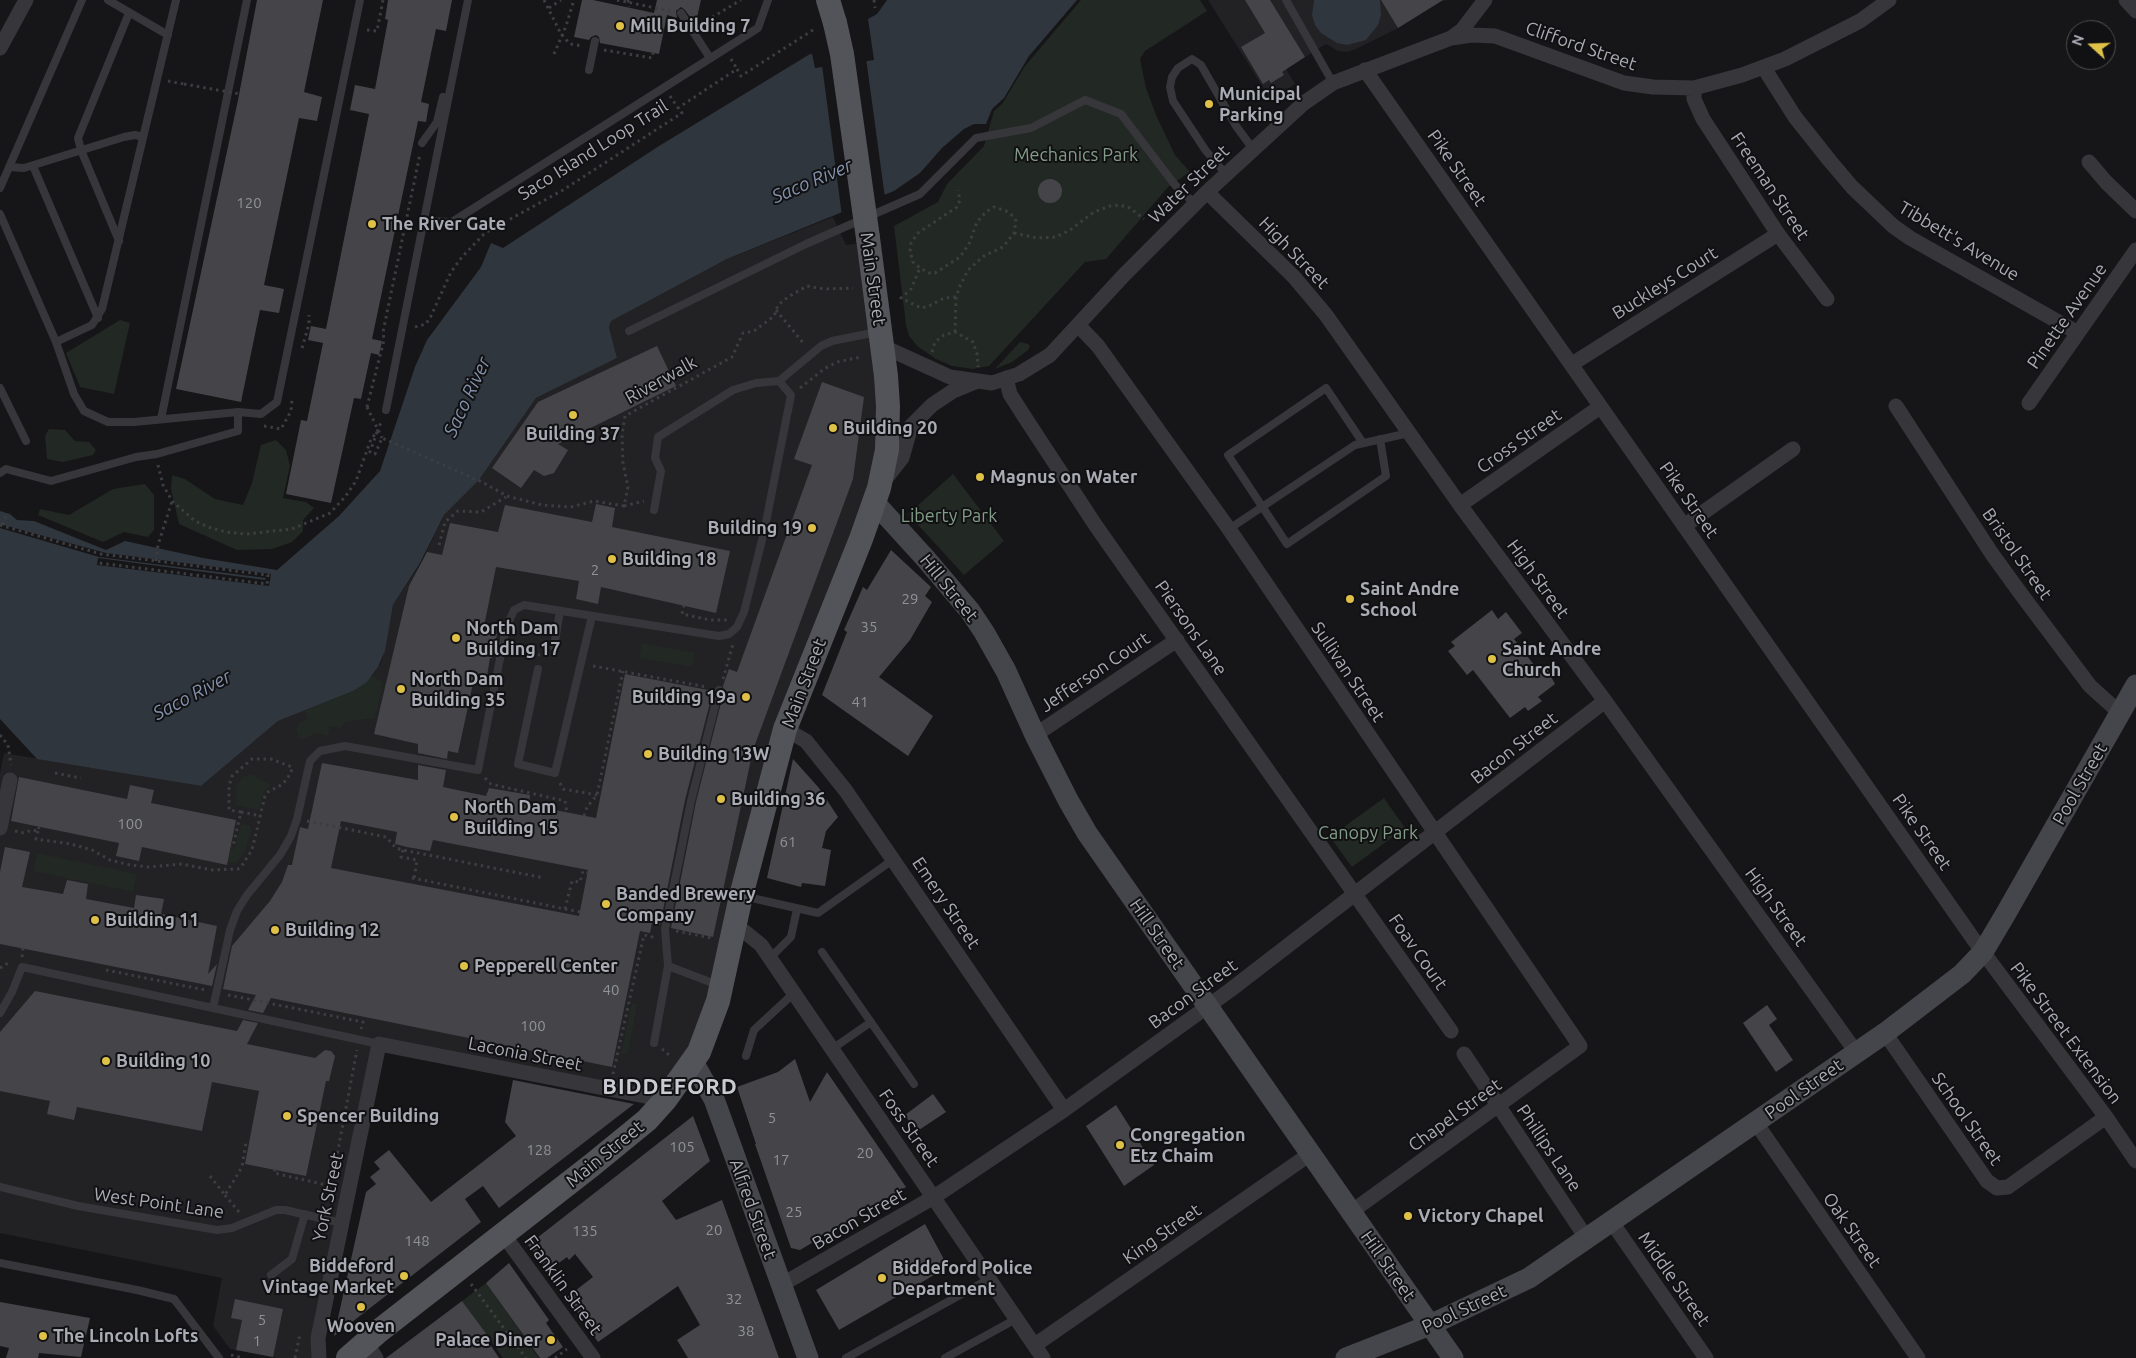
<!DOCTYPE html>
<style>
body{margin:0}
#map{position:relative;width:2136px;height:1358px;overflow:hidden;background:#161517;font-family:Ubuntu,sans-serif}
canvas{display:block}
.north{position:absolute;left:2066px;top:20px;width:50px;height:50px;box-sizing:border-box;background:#111012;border:1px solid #4e4e53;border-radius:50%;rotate:290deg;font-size:14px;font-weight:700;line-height:20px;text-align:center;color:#a9abb5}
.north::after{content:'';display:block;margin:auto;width:18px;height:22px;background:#dec146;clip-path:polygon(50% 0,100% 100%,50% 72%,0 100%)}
</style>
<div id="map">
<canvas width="2136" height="1358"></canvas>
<div class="north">N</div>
</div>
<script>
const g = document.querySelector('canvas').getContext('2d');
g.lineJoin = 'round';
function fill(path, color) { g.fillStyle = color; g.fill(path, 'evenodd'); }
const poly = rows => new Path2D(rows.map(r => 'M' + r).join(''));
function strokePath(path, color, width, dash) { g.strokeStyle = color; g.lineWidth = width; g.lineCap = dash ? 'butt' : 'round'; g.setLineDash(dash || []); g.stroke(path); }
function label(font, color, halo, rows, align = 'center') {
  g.font = font + ' Ubuntu,sans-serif'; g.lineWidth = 4; g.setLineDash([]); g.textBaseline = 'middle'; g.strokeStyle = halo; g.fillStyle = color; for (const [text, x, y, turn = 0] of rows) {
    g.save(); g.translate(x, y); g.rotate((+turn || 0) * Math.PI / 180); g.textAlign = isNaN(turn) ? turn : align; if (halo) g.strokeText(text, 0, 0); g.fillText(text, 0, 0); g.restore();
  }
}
fill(poly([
 [1208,0,1448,0,1442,1,1398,28,1356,49,1347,52,1338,51,1326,44,1286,69,1295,84,1271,100],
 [833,217,846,245,868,242,888,430,811,661,720,985,665,1100,379,1044,314,1358,277,1358,230,1349,213,1326,222,1278,0,1233,0,773,4,753,201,786,278,721,361,687,372,676,382,661,393,605,421,563,444,515,479,480,536,398,617,358,609,327,610,321,727,259]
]), '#222124');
fill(poly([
 [1081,0,1200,0,1207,11,1145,51,1140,59,1146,88,1156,115,1175,155,1190,172,1169,186,1106,259,1085,262,989,366,973,369,952,366,936,359,917,346,909,336,906,325,894,226,938,202,947,184,984,146,994,111,1002,104,1025,66],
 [120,320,130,323,114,394,80,387,66,353],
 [1020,342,1028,344,1030,346,1028,350,1012,362,995,369],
 [49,429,65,430,75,441,89,442,96,450,93,455,63,462,47,459,45,436],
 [276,440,286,450,290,466,283,498,306,502,314,508,303,520,303,531,292,542,272,549,237,550,179,524,171,489,172,475,185,479,215,499,243,505,252,483,261,445],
 [953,474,1004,541,964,575,908,514],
 [145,484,154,495,154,530,148,537,124,532,103,542,38,515,40,509,69,515,113,489],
 [642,643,695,653,692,667,639,658],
 [372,676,383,682,375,718,345,722,341,728,330,726,328,736,315,733,303,740,299,737,296,731,298,724,308,718,304,711,353,691],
 [251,774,271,785,264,792,259,810,236,805,237,785,243,777],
 [1384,798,1405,828,1352,867,1330,837],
 [241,824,249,825,252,830,244,853,236,863,228,862,231,849,234,849],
 [37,853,137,874,133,892,33,871],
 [632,1003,637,1005,628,1053,621,1054],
 [486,1283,539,1358,503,1358,462,1301]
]), '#222823');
fill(poly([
 [887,0,1077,0,1029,56,1004,98,992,109,986,124,974,124,964,129,942,148,920,173,894,191,727,259,611,321,609,327,617,358,536,398,479,480,444,515,420,563,393,605,385,651,378,667,367,682,353,691,278,721,201,786,37,759,0,719,0,511,10,514,17,520,34,521,106,550,125,541,203,558,277,570,339,516,380,471,415,367,427,340,481,267,491,243,503,248,659,146,810,54,812,54,815,68,874,60,868,19,877,14],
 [1314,0,1380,0,1381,15,1378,25,1366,40,1347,45,1337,43,1321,33,1315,25,1312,15]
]), '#30363e');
fill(poly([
 [866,58,885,198,842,216,822,65],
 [0,524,106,553,271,574,269,586,97,565,98,558,265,580,266,578,99,557,0,528]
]), '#161517');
fill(poly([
 [257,0,323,0,304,92,322,97,317,121,299,118,264,285,284,289,279,313,260,310,241,402,176,389,238,100],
 [388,0,452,0,446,31,436,29,421,102,429,104,426,122,418,121,372,339,382,341,379,355,371,353,361,399,354,398,331,503,286,494,301,420,307,421,323,343,308,340,311,326,326,329,369,114,350,110,355,85,375,89,388,20,385,19],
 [582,0,593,0,654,13,657,0,701,0,696,22,693,21,685,10,681,7,676,11,677,18,667,15,659,54,600,43,599,37,596,35,591,37,589,40,574,37],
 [1245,0,1270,0,1305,57,1282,72,1284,75,1271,83,1269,80,1263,84,1241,47,1265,33],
 [1381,0,1443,0,1398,28],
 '1038 191a12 12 0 1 1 24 0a12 12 0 1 1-24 0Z',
 [657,346,676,386,558,444,568,450,554,473,544,476,534,470,521,488,492,468,538,402],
 [822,382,864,397,853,479,753,750,713,937,671,928,696,802,724,691,723,686,729,669,737,672,812,465,794,459],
 [596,504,615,508,612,527,730,551,716,613,601,587,598,604,576,599,579,581,496,567,483,631,497,634,495,646,492,658,490,658,487,676,475,674,458,753,448,751,447,759,418,753,418,744,374,734,409,586,427,552,442,555,450,523,498,532,505,505,592,522],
 [891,550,931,587,925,596,932,602,910,640,879,677,933,716,908,756,822,695,847,632,844,630,863,587,867,590],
 [1492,610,1498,619,1506,612,1522,633,1514,639,1541,674,1547,669,1555,684,1538,697,1542,701,1528,711,1525,707,1510,718,1473,670,1467,675,1448,651,1455,646,1451,642],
 [625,674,713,691,685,800,660,925,652,923,650,933,640,931,612,1067,271,998,263,1013,248,1010,256,995,223,989,232,946,270,901,282,882,288,865,292,865,300,827,308,829,322,763,418,780,418,765,446,770,443,787,486,796,489,788,530,795,529,805,596,818],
 [341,821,397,832,395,844,407,847,430,851,433,840,588,870,579,916,331,868],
 [793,759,819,788,838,817,826,831,822,848,831,850,825,886,802,883,801,887,767,878],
 [19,777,127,799,130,785,154,790,151,803,236,820,227,865,142,847,139,861,116,856,119,843,11,821],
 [5,847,30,852,22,887,63,894,67,880,88,884,86,899,134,908,136,895,164,899,161,914,217,926,208,974,217,964,212,986,0,944,0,872],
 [35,991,237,1031,243,1020,258,1023,247,1044,315,1058,325,1050,331,1051,335,1056,329,1081,326,1081,306,1176,245,1164,259,1091,212,1082,202,1131,77,1107,74,1120,47,1114,50,1101,0,1091,0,1032],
 [1767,1005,1777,1019,1769,1025,1793,1060,1776,1072,1743,1023],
 [795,1059,810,1102,827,1072,906,1187,800,1250,791,1248,755,1144,756,1144,737,1087,778,1072],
 [513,1080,634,1104,499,1208,483,1186,465,1199,481,1222,334,1336,366,1192,376,1184,370,1177,380,1169,374,1162,389,1150,431,1202,516,1136,505,1122],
 [933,1094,946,1112,916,1132,905,1115],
 [1116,1105,1154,1165,1124,1186,1086,1126],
 [693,1116,710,1161,662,1201,676,1220,722,1200,779,1358,688,1358,677,1340,700,1325,678,1286,598,1342,567,1297,593,1277,575,1254,569,1260,567,1257,548,1271,528,1245],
 [925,1224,948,1267,839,1330,816,1290],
 [509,1263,549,1320,546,1323,563,1347,547,1358,540,1358,486,1283],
 [235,1299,283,1309,273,1357,236,1350,242,1320,231,1318],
 [462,1301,490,1339,488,1341,499,1358,386,1358],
 [0,1302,90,1318,81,1357,39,1353,38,1358,6,1358,9,1348,0,1346]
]), '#454549');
strokePath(poly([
 [544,0,561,34,570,44,583,46],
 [617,0,670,11],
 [628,0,629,7],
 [874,0,875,8],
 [549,8,561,0],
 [701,24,741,0],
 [367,30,377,31,383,0],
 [604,50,652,58,653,53],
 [554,54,566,26,574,0],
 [731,59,737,69],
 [168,81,184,84],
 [670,96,678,108],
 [1014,233,1037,238,1056,237,1070,230,1094,212,1110,206,1120,205,1130,208,1144,219],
 [919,270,911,289,901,298,921,308,929,306,944,298,957,297],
 [776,310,805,345],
 [415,327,426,324,431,316,451,272,462,257,485,233,563,190,682,113,678,108,737,69,741,76,816,28],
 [955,332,956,299,959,288,968,270,984,256,1003,247,1014,233,1016,221,1013,216,1006,211,994,207,986,212,977,222,969,244,960,257,935,273,929,273,920,268,913,262,910,251,911,243,918,233,957,207,960,200,958,190],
 [302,348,309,324,309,315],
 [932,352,935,342,944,335,955,332,973,342,977,354,978,367],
 [800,388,824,369,837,362,861,357],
 [367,407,384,340,383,332,420,154],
 [264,426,281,429,291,411,292,400],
 [377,432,370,452,375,454,382,438,482,482,507,496,542,505,571,507,594,501,624,506,628,487,623,463,622,434,625,416,732,357,743,333,754,331,774,316,778,305,788,297,807,286,824,289,853,288],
 [158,465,163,485,172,501,195,521,208,527,226,532,246,534,292,529,330,513,345,497,356,481,371,439,377,432,382,420],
 [624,506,644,501],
 [0,525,101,554,268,575,267,584,99,563],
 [3,525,6,515],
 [439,545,445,522,458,511,481,512,506,497],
 [156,561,158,545,172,501],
 [684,605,682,614,710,620,727,620],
 [519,651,540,655],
 [593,666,707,687],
 [723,679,733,644],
 [0,735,8,745,11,765],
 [55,773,81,778],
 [485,778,491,784,565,801,567,813],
 [560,783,563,789,597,795],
 [241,812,261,816],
 [584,816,587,807,597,795,623,671],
 [307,821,386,837,396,848,403,850,544,878],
 [15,831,24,833,32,830,38,831,39,827],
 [38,831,36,839,71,844,92,850,110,860,130,865,149,867,182,864,212,870,238,869,241,867,252,850,265,796,268,792,283,784,291,773,292,767,271,759,252,759,232,776,229,786,229,810,241,812,233,846,231,846],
 [403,850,401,857,417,860,414,879],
 [412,878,580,912],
 [565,909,572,881,580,882,583,871,588,873],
 [676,931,712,938],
 [22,957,23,948],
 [0,968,11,961],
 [106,970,205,990],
 [228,995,363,1022,361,1029],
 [662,1049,669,1055],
 [613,1074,644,935,652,937,652,934],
 [335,1166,357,1050],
 [275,1169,274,1173,331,1186],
 [210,1176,225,1195,242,1167,246,1142],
 [225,1195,239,1212],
 [471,1284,526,1358],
 [231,1355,243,1358],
 [295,1358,300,1334],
 [555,1358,567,1349]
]), '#3d3e42', 3, [2.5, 4]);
strokePath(poly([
 [108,0,168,35],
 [1286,0,1333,83],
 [681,13,710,58],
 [589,70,595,41],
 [422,143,437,122,443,97],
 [33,166,98,318],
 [9,167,24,168,124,137,135,135,143,137],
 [1226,174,1206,151,1173,101,1170,87,1172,77,1178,68,1192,59,1201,65,1236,126,1253,149],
 [0,188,82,0],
 [0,214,56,342,92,325,102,309,176,0],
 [423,221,452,222,758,28,768,0],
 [119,241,81,150,78,138,129,13],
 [629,331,806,244,920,194,976,138,1031,128,1085,100,1121,114,1175,185,1195,204],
 [56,342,74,394,84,411,108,422,134,422,238,412,261,414,277,402,360,0],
 [0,388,26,441],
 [386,410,468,0],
 [161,419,247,0],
 [1363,443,1326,388,1228,455,1287,544,1386,476,1380,439],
 [0,473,6,469,51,481,136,457,157,454,238,431,238,412],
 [654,510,661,471,655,458,658,437,733,390,756,383,779,381,821,346,832,341,877,332],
 [1229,529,1355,445,1409,433],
 [554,647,560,611],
 [538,669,518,764,555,773,592,616],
 [743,896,818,913,894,859],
 [822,952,914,1084],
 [770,958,791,937,797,909],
 [668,966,665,929,691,801,719,690],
 [0,1013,12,992,22,967,213,1008],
 [654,1043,668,966,718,985],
 [379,1044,213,1008,230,930,237,911,247,895,280,855,291,836,297,819,310,761,320,751,345,746,478,770,506,628,514,610,524,605,719,636,729,634,737,627,744,612,764,532,791,395,779,381],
 [832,1049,871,1022],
 [746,1056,754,1030,794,993],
 [0,1187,78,1206,217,1230,232,1228,276,1210,285,1210,342,1223],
 [0,1263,137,1290,174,1299,219,1358],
 [271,1275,292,1259,305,1214],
 [846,1358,989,1279],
 [945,1358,1016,1319]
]), '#37373b', 8);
strokePath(poly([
 [2126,0,2136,11],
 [1451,38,1462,30,1485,0],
 [0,48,26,0],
 [1764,68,1795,117,1830,161,1852,187,1893,226,1910,238,2078,333],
 [1365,70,1974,940,2106,1117,2136,1161],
 [1694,88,1694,99,1703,119,1778,234,1827,299],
 [2089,162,2106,182,2136,211],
 [1207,192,1294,277,1326,315,1460,505,1605,701,1856,1052],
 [1078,325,1098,346,1229,529,1580,1046,1351,1212],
 [882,346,950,377,992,383,1019,374,1050,355,1124,275,1207,192,1304,103,1333,83,1451,38,1472,35,1495,36,1624,83,1653,87,1694,88,1742,75,1785,59,1860,21,1889,0],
 [1572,364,1778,234],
 [1006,378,1010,394,1024,416,1096,526,1451,1031],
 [2029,403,2136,250],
 [1896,406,1992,554,2021,594,2090,686,2120,713],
 [884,481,902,458,911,426,932,405,953,391,975,382],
 [1460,505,1600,407],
 [1684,526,1793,449],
 [785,729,806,741,846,791,1064,1110],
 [1035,735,1177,640],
 [0,828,10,780],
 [735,929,745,932,761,945,1043,1358],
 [1885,1033,1987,1181,1997,1188,2008,1187,2106,1117],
 [1464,1054,1587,1239],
 [1756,1123,1918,1358],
 [1611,1221,1706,1358],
 [503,1234,593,1358],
 [781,1285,934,1197,1064,1110,1229,991,1605,701],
 [365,1342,376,1358],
 [1035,1345,1310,1154],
 [319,1358,318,1338,379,1044,665,1100]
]), '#37373b', 15);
strokePath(poly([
 [875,503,926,559,970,611,984,632,1006,671,1035,735,1068,800,1087,833,1453,1358],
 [693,1062,714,1099,808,1358],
 [1346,1358,1430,1325,1529,1278,1885,1033,1962,974,1983,952,2005,915,2136,685]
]), '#45464b', 21);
strokePath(poly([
 [828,0,835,23],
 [348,1358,379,1331,592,1165,647,1120,665,1100,699,1052,718,1001,741,896,785,729,861,539,879,488,887,450,888,406,886,376,868,238]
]), '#53545a', 24);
strokePath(poly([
 [184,84,240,94],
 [367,407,382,438],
 [495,646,519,651]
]), '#3d3e42', 3, [2.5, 4]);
strokePath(poly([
 [835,23,842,54,868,238]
]), '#53545a', 24);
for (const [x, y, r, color] of [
 [620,26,5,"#dec146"],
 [1209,104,5,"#dec146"],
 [372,224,5,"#dec146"],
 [573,415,5,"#dec146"],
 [833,428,5,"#dec146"],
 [980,477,5,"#dec146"],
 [812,528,5,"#dec146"],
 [612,559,5,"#dec146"],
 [1350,599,5,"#dec146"],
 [456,638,5,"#dec146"],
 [1492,659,5,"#dec146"],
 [401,689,5,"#dec146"],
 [746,697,5,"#dec146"],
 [648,754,5,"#dec146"],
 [721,799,5,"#dec146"],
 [454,817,5,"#dec146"],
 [606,904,5,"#dec146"],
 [95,920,5,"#dec146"],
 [275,930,5,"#dec146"],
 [464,966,5,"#dec146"],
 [106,1061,5,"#dec146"],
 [287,1116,5,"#dec146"],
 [1120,1145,5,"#dec146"],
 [1408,1216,5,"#dec146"],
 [404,1276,5,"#dec146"],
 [882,1278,5,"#dec146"],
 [361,1307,5,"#dec146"],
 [43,1336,5,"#dec146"],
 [551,1340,5,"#dec146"]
]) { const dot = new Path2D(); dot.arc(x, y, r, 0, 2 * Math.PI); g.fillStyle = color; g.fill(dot); strokePath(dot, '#111012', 2); }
label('15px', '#90929a', null, [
 ["120",249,203],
 ["2",595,570],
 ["29",910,599],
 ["35",869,627],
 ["41",860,702],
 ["100",130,824],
 ["61",788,842],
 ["40",611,990],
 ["100",533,1026],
 ["5",772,1118],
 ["105",682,1147],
 ["128",539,1150],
 ["20",865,1153],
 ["17",781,1160],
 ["25",794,1212],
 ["20",714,1230],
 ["135",585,1231],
 ["148",417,1241],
 ["32",734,1299],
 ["5",262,1320],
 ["38",746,1331],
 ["1",257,1341]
]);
label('bold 18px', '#a9abb5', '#111012', [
 ["Mill Building 7",630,26],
 ["Municipal",1219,94],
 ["Parking",1219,115],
 ["The River Gate",382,224],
 ["Building 20",843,428],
 ["Building 37",573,434,"center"],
 ["Magnus on Water",990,477],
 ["Building 19",802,528,"right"],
 ["Building 18",622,559],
 ["Saint Andre",1360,589],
 ["School",1360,610],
 ["North Dam",466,628],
 ["Building 17",466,649],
 ["Saint Andre",1502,649],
 ["Church",1502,670],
 ["North Dam",411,679],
 ["Building 35",411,700],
 ["Building 19a",736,697,"right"],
 ["Building 13W",658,754],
 ["Building 36",731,799],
 ["North Dam",464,807],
 ["Building 15",464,828],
 ["Banded Brewery",616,894],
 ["Company",616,915],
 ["Building 11",105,920],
 ["Building 12",285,930],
 ["Pepperell Center",474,966],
 ["Building 10",116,1061],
 ["Spencer Building",297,1116],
 ["Congregation",1130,1135],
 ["Etz Chaim",1130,1156],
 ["Victory Chapel",1418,1216],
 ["Biddeford",394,1266,"right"],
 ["Vintage Market",394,1287,"right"],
 ["Biddeford Police",892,1268],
 ["Department",892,1289],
 ["Wooven",361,1326,"center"],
 ["The Lincoln Lofts",53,1336],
 ["Palace Diner",541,1340,"right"]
], 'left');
label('18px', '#a9abb5', '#111012', [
 ["Clifford Street",1581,46,19],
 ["Saco Island Loop Trail",593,150,-32],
 ["Pike Street",1457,168,55],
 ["Water Street",1189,184,-44],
 ["Freeman Street",1770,186,56],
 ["Tibbett's Avenue",1959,241,31],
 ["High Street",1294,253,46],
 ["Main Street",873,279,82],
 ["Buckleys Court",1665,283,-32],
 ["Pinette Avenue",2067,316,-55],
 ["Riverwalk",661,380,-29],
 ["Cross Street",1519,441,-35],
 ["Pike Street",1689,500,55],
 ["Bristol Street",2017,554,55],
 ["High Street",1538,579,54],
 ["Hill Street",949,588,51],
 ["Piersons Lane",1191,628,55],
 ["Jefferson Court",1095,672,-34],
 ["Sullivan Street",1348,672,56],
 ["Main Street",804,683,-69],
 ["Bacon Street",1514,748,-38],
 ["Pool Street",2080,784,-60],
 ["Pike Street",1922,832,55],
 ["Emery Street",946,903,56],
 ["High Street",1776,907,54],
 ["Hill Street",1157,934,55],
 ["Foav Court",1418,952,55],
 ["Bacon Street",1193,994,-36],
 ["Pike Street Extension",2066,1033,53],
 ["Laconia Street",525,1054,11],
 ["Pool Street",1804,1089,-35],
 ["Chapel Street",1455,1115,-36],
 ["School Street",1967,1119,55],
 ["Foss Street",909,1128,55],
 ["Phillips Lane",1549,1148,56],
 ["Main Street",605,1154,-39],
 ["York Street",328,1197,-78],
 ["West Point Lane",159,1203,8],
 ["Alfred Street",753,1209,70],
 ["Bacon Street",859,1219,-30],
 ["Oak Street",1852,1230,55],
 ["King Street",1162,1234,-35],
 ["Hill Street",1388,1266,55],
 ["Middle Street",1674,1279,55],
 ["Franklin Street",563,1285,54],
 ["Pool Street",1464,1309,-25]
]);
label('18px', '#829e88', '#111012', [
 ["Mechanics Park",1076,155],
 ["Liberty Park",949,516],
 ["Canopy Park",1368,833]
]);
label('italic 19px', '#8393ad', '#111012', [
 ["Saco River",812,181,-23],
 ["Saco River",467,397,-65],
 ["Saco River",192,695,-28]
]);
g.letterSpacing = '1px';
label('bold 22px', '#c9cad2', '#111012', [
 ["BIDDEFORD",670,1087]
]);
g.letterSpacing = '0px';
</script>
